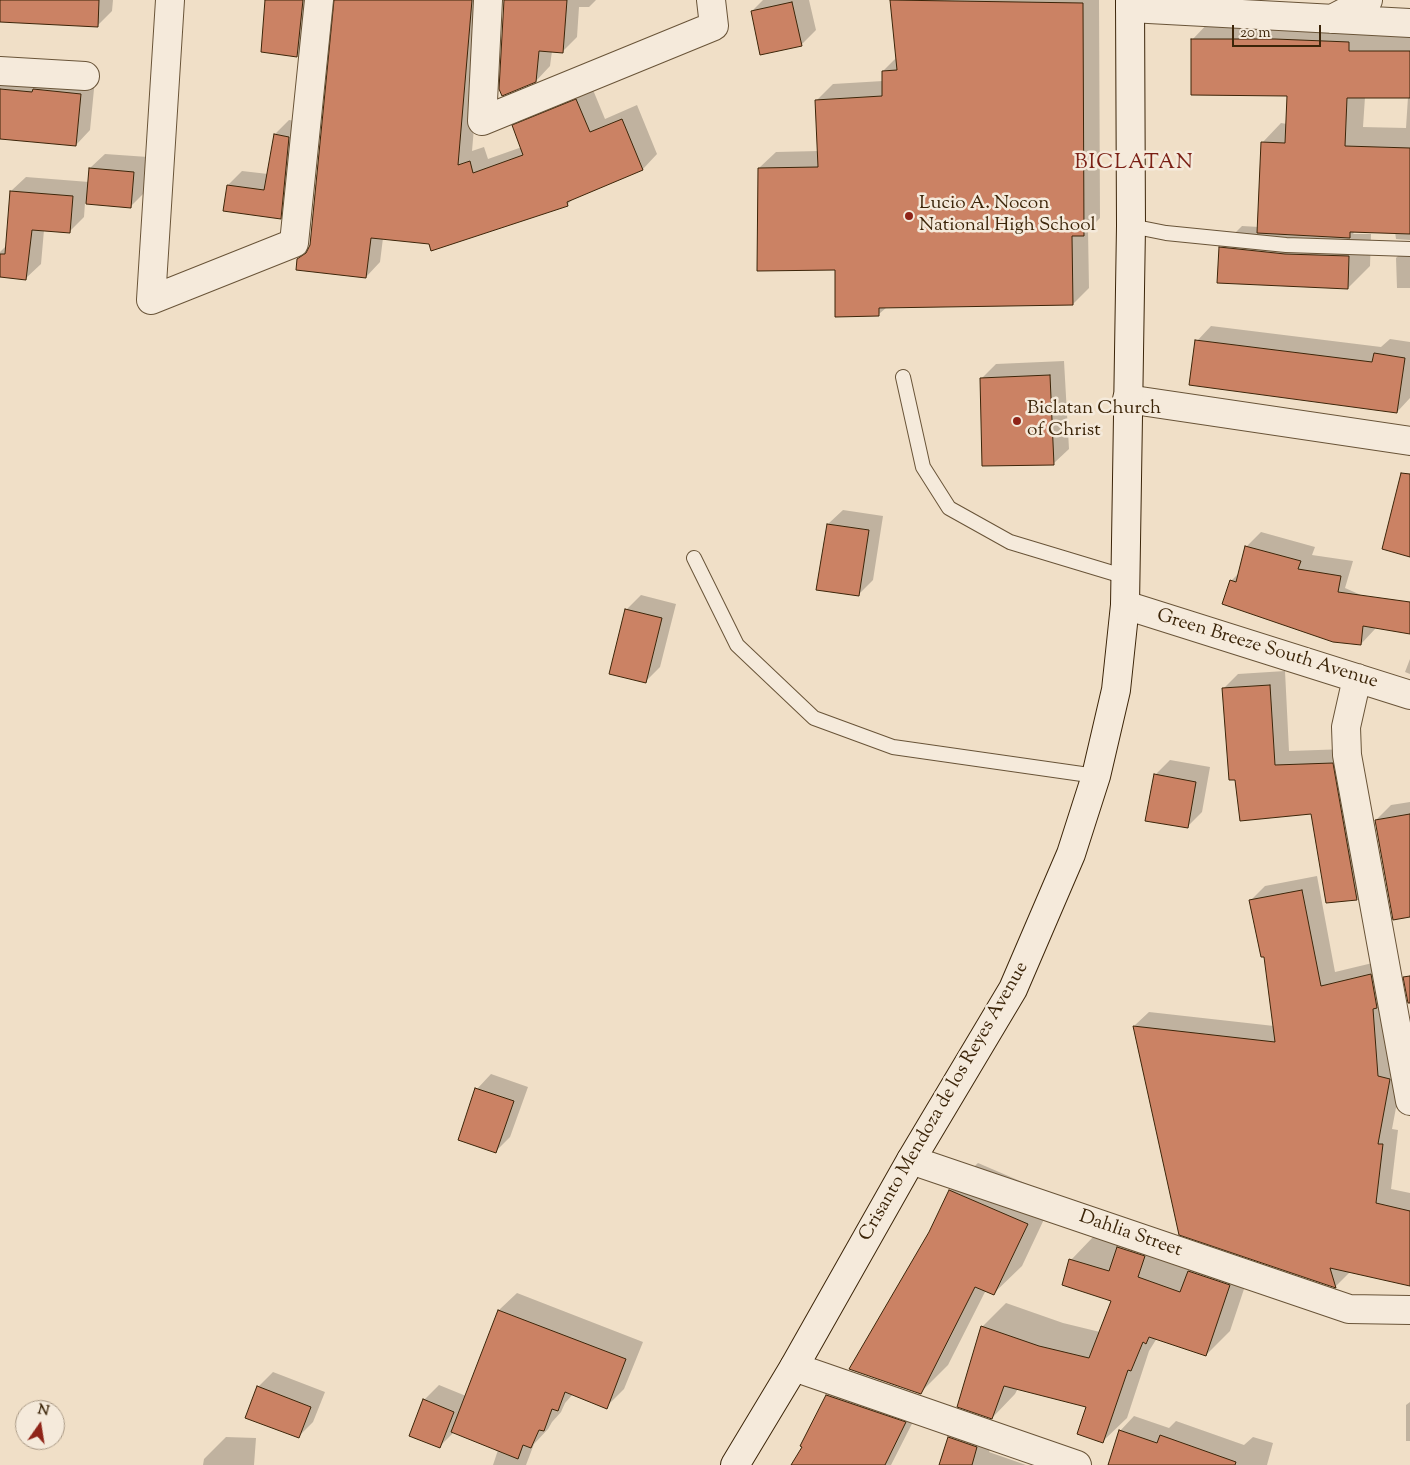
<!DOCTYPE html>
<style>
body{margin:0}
#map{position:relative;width:1410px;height:1465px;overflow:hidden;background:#f0dfc7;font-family:"Sorts Mill Goudy",serif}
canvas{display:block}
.north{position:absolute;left:15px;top:1400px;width:50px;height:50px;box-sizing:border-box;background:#f5eadb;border:1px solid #ab9b87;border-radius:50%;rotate:13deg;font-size:14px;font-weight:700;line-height:20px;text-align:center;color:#3c2509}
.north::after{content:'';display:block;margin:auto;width:18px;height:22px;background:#8f2418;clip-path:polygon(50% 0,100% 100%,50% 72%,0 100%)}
.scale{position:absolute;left:1232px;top:25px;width:89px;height:22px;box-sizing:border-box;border:2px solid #3c2509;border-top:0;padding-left:6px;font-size:15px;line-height:18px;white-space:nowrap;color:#3c2509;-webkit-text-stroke:4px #f5eadb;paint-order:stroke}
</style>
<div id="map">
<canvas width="1410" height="1465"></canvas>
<div class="north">N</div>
<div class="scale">20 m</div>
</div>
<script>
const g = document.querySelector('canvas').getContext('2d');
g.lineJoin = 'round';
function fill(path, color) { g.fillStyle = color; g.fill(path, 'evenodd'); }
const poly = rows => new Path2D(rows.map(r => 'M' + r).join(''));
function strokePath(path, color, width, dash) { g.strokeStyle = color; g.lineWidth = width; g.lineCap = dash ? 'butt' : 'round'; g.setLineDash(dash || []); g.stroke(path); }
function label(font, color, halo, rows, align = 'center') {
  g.font = font + ' "Sorts Mill Goudy",serif'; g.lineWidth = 5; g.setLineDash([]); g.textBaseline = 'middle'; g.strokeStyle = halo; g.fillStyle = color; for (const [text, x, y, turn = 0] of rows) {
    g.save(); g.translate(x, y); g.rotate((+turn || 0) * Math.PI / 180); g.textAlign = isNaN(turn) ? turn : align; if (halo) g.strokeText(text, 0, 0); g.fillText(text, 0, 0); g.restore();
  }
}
fill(poly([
 [0,0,113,0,112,11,97,26,0,20],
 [266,0,316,0,312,41,297,55],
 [336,0,485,0,472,151,484,147,488,159,522,147,514,126,529,111,591,85,605,119,637,105,657,154,643,169,575,197,567,205,430,243,383,238,380,262,366,277,298,259,311,245],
 [505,0,596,0,589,7,579,7,577,37,562,52,552,51,550,66,536,81],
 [763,0,809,0,816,30,801,45,752,11],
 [891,0,1099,0,1100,218,1088,230,1089,288,1073,304,887,307,879,314,836,269,759,168,776,152,819,151,817,100,833,84,883,81,883,71,897,57],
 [1211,20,1410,32,1410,240,1396,239,1395,232,1356,230,1353,234,1371,234,1370,266,1348,288,1220,248,1242,226,1259,227,1262,143,1281,123,1287,124,1289,95,1192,40],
 [1365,97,1408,97,1406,128,1363,127],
 [95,79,90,130,76,145,0,138,0,85],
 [289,120,303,122,295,203,280,217,228,185,242,171,268,174,275,134],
 [105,154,148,157,145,192,130,207,85,203,84,217,69,232,44,230,41,264,26,278,0,276,0,252,7,245,11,191,26,177,89,182,90,168],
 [1410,244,1410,288,1397,288,1396,258],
 [1211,326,1381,347,1390,339,1410,342,1410,398,1397,412,1197,341],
 [1064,361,1069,449,1054,463,983,465,981,379,996,364],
 [843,510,883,516,873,580,858,595,828,524],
 [1261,532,1315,547,1312,555,1353,561,1345,588,1379,603,1375,629,1361,644,1231,581,1240,572,1246,547],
 [641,595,676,604,660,667,646,681,626,610],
 [1410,659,1410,674,1405,672],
 [1285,671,1289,751,1347,749,1372,884,1357,899,1327,902,1312,812,1241,819,1224,688,1238,674],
 [1170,760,1210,767,1202,812,1187,827,1155,775],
 [1410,802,1410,916,1376,820,1391,805],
 [1317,876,1335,972,1385,960,1404,1065,1392,1129,1398,1130,1391,1189,1410,1193,1410,1284,1351,1271,1335,1287,1180,1234,1134,1026,1149,1012,1274,1026,1265,955,1251,900,1265,886],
 [491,1074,528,1087,510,1137,496,1151,477,1089],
 [978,1163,1055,1196,1022,1266,994,1293,986,1290,948,1365,920,1393,930,1233,950,1190],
 [1142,1224,1168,1233,1161,1254,1194,1266,1212,1248,1253,1262,1230,1331,1206,1355,1157,1338,1149,1351,1127,1418,1103,1441,1088,1406,1018,1388,1015,1394,992,1418,982,1327,1006,1303,1063,1323,1100,1332,1113,1300,1071,1260,1094,1236,1121,1244],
 [517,1293,643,1342,624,1389,606,1407,573,1394,565,1403,561,1412,552,1422,548,1429,534,1444,526,1465,493,1465,498,1450,454,1432,440,1446,424,1400,439,1385,466,1396,499,1310],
 [273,1372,325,1392,313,1422,298,1437,258,1387],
 [842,1381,920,1408,891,1465,792,1465,804,1446,827,1395],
 [1410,1402,1410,1441,1406,1441,1406,1405],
 [1134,1416,1169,1428,1176,1421,1244,1445,1253,1437,1273,1443,1267,1465,1154,1465,1120,1431],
 [963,1423,996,1434,989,1452,1026,1465,940,1465,949,1437],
 [226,1437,256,1438,254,1465,203,1465,204,1459]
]), '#0003');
const building = poly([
 [0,0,99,0,98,27,0,22,0,0],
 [265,0,303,0,297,57,261,52,265,0],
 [334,0,472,0,458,165,470,161,473,173,523,155,512,125,576,99,590,132,622,119,643,170,567,202,568,206,431,251,429,244,371,238,366,278,296,270,297,259,306,253,310,245,334,0],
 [504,0,567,0,563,53,539,51,536,82,502,96,499,89,504,0],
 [890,0,1083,3,1084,236,1072,236,1073,305,879,308,879,316,835,317,835,270,757,271,758,168,818,167,815,100,882,96,882,71,897,70,890,0],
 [792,2,802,46,760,55,751,11,792,2],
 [1191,39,1275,39,1349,42,1349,51,1410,51,1410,98,1347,98,1345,146,1410,148,1410,234,1350,232,1350,238,1257,233,1261,142,1285,143,1287,96,1191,95,1191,39],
 [0,89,32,92,33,89,81,94,76,146,0,139,0,89],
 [274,134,289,137,281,219,223,211,227,185,264,190,274,134],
 [89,168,134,172,131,208,86,204,89,168],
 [10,191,73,196,70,233,32,230,26,280,0,277,0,254,5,254,10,191],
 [1219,247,1285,254,1349,256,1348,289,1217,283,1219,247],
 [1195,340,1372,362,1374,353,1405,358,1397,413,1189,385,1195,340],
 [1050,375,1054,465,982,466,980,378,1050,375],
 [1401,473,1410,474,1410,557,1382,549,1401,473],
 [827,524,869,530,859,596,816,590,827,524],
 [1245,546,1301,561,1298,569,1341,576,1338,592,1410,602,1410,634,1363,626,1361,645,1333,642,1222,604,1230,580,1236,582,1245,546],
 [625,609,662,618,646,683,609,674,625,609],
 [1270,685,1275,765,1333,763,1357,900,1326,903,1311,814,1240,821,1235,780,1229,780,1222,688,1270,685],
 [1154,774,1196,782,1188,828,1145,821,1154,774],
 [1410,814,1410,917,1393,920,1375,820,1410,814],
 [1302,890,1321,986,1371,974,1377,1008,1373,1009,1378,1076,1390,1079,1378,1144,1383,1144,1376,1203,1410,1211,1410,1286,1330,1268,1336,1288,1179,1235,1133,1026,1275,1042,1264,957,1261,957,1249,900,1302,890],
 [1410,976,1410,1003,1408,1003,1403,977,1410,976],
 [475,1088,514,1101,496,1153,458,1140,475,1088],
 [949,1190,1028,1224,994,1295,975,1287,921,1394,849,1369,929,1232,949,1190],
 [1117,1247,1145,1256,1138,1277,1180,1292,1188,1271,1230,1285,1206,1356,1149,1337,1146,1344,1143,1342,1131,1371,1128,1370,1103,1443,1077,1434,1086,1407,1004,1386,992,1419,957,1407,981,1326,1039,1346,1089,1358,1111,1301,1062,1285,1069,1259,1109,1271,1117,1247],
 [498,1310,626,1359,607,1409,565,1392,558,1411,552,1409,544,1431,539,1430,531,1448,523,1445,518,1459,451,1432,498,1310],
 [257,1386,311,1407,299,1438,245,1418,257,1386],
 [826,1395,906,1422,885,1465,791,1465,802,1447,800,1446,826,1395],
 [423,1399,454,1412,440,1448,409,1436,423,1399],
 [1119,1430,1157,1443,1160,1435,1236,1462,1235,1465,1108,1465,1119,1430],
 [948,1437,977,1447,972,1465,939,1465,948,1437]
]);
fill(building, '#cb8264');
strokePath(building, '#3c2509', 1);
const lane = poly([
 [1131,226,1166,233,1286,245,1410,249],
 [903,377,923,467,949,508,1010,542,1126,577],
 [694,558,737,645,814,718,893,747,1096,776]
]);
const street = poly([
 [170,0,151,300,294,243,319,0],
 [488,0,482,121,714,26,711,0],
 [1130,8,1410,23],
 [1332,19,1368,0],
 [0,71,85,76],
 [1127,399,1410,441],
 [1125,605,1410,695],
 [1357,678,1346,727,1347,755,1410,1101],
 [911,1160,1349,1309,1410,1310],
 [794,1367,1077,1465]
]);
const secondary = poly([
 [735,1465,794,1367,911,1160,1013,989,1071,854,1096,776,1116,690,1125,605,1131,226,1130,0]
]);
strokePath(lane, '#695438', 16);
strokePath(street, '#695438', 30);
strokePath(secondary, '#3c2509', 30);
strokePath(lane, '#f5eadb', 14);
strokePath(street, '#f5eadb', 28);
strokePath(secondary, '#f5eadb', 28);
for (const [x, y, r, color] of [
 [909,216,5,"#8f2418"],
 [1017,421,5,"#8f2418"]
]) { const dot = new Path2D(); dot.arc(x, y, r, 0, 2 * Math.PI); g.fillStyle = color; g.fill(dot); strokePath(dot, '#f5eadb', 2); }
label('19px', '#3c2509', '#f5eadb', [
 ["Lucio A. Nocon",919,205],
 ["National High School",919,227],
 ["Biclatan Church",1027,410],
 ["of Christ",1027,432]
], 'left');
label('19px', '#3c2509', '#f5eadb', [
 ["Green Breeze South Avenue",1267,650,17],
 ["Crisanto Mendoza de los Reyes Avenue",945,1102,-60],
 ["Dahlia Street",1130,1235,19]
]);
g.letterSpacing = '1px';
label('21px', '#7a1f14', '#f5eadb', [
 ["BICLATAN",1134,164]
]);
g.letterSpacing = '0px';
</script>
